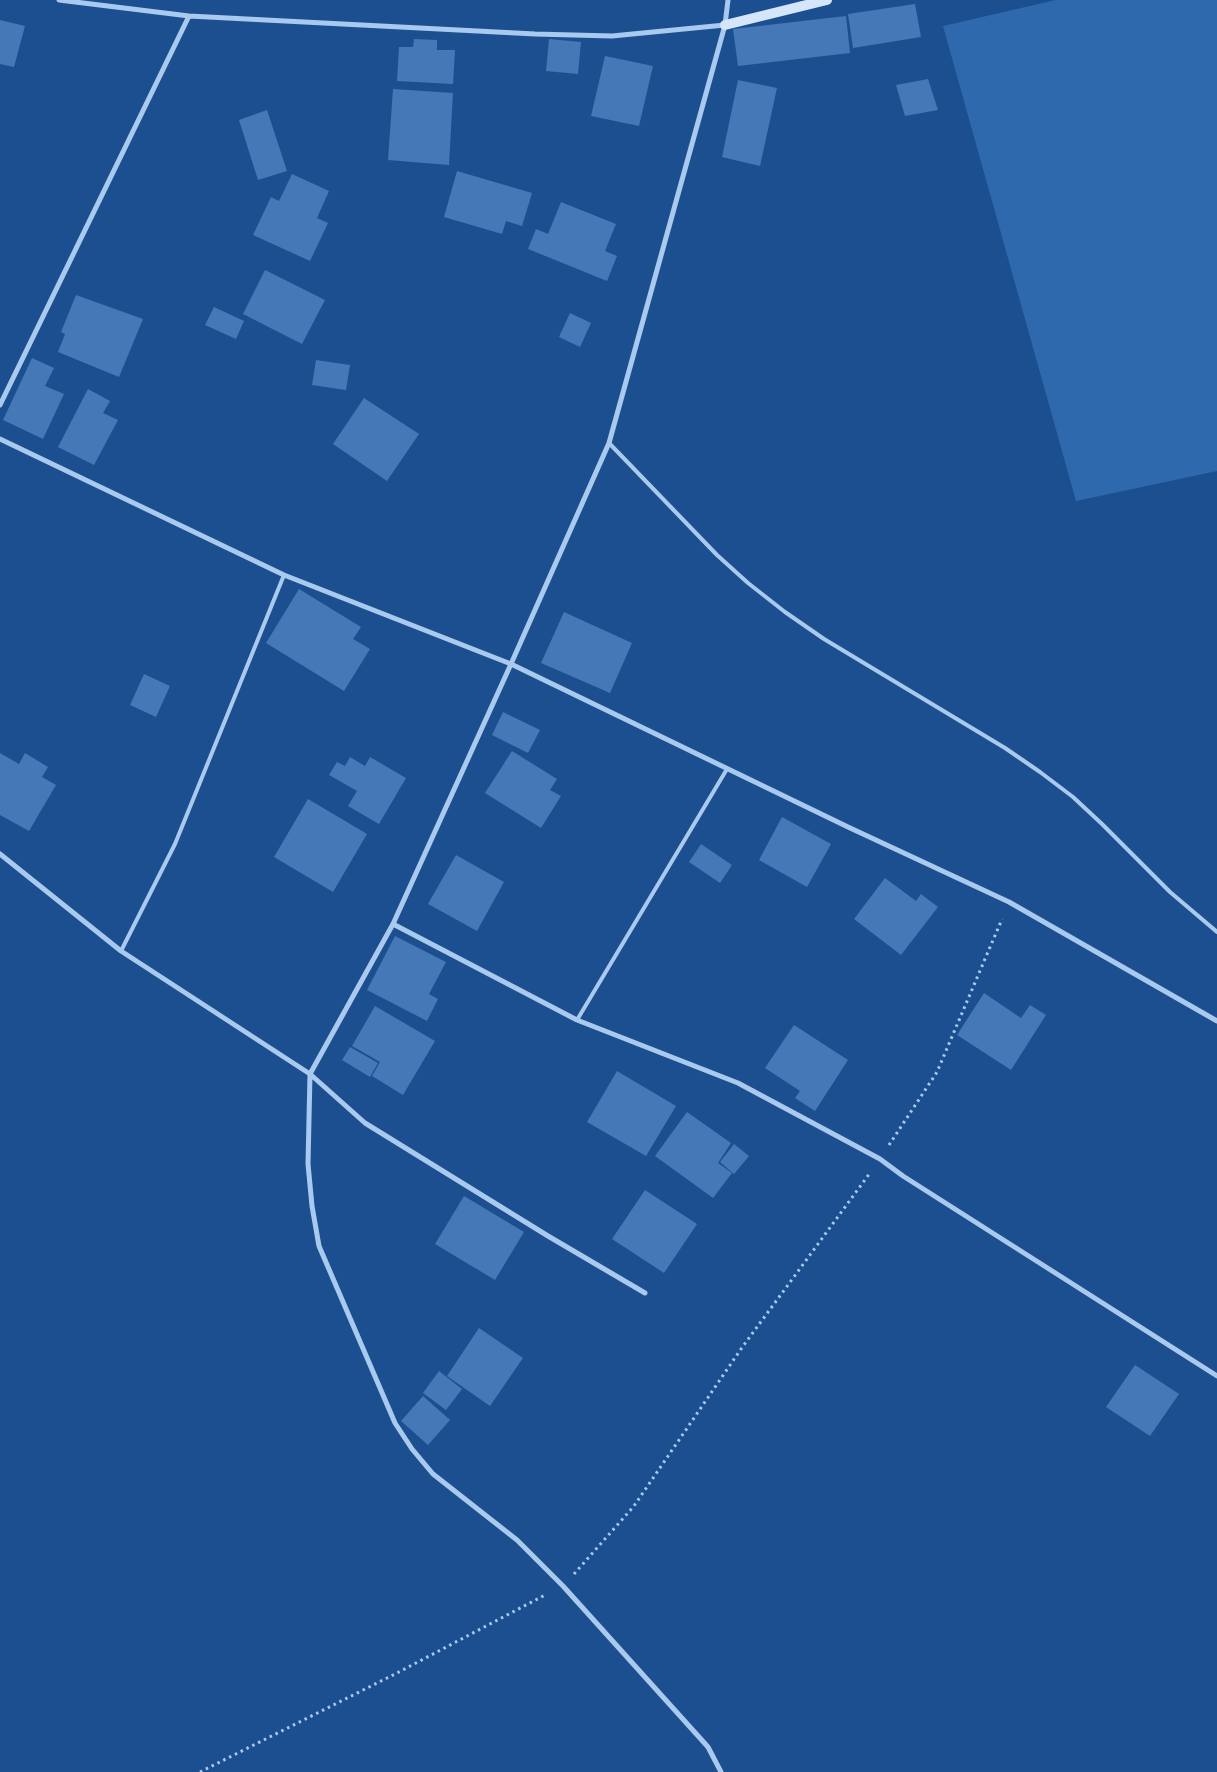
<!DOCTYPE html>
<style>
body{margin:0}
canvas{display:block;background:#1b4f8f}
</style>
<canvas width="1217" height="1772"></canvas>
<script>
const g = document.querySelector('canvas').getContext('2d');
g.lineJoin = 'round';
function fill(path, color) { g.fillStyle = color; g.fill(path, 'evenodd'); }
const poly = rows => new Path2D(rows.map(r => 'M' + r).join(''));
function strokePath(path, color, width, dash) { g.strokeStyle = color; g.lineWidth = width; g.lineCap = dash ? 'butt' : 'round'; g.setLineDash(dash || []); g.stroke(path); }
fill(poly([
 [1056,0,1217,0,1217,471,1076,501,943,26]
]), '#2e69ad');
fill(poly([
 [915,4,921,37,853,48,848,14],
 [846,16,850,53,738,66,733,29],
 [0,20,25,26,14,67,0,64],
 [414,39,437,40,437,50,455,50,453,84,397,81,399,47,413,47],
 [549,39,581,42,578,74,546,71],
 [605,56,653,66,639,126,591,116],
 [928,79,938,110,905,116,896,85],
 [738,80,777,88,760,166,722,157],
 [393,89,453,93,449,165,388,160],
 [267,110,287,171,258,180,239,120],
 [457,171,532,193,522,226,506,221,502,234,444,217],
 [292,174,329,191,317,218,328,223,310,261,253,235,271,197,279,201],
 [561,202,616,224,605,251,617,256,607,281,528,249,536,229,548,234],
 [265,270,325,300,302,344,243,314],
 [76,295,143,319,119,377,58,352,65,334,61,332],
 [214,307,244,321,236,339,205,325],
 [570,313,591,323,580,347,559,337],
 [32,358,54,368,45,386,64,394,43,439,3,420],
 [316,360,350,365,346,390,312,385],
 [88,389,110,401,103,413,118,420,94,465,58,447],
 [364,398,419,434,387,481,333,444],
 [299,589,361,627,353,639,370,649,344,691,266,643],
 [564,612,632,643,610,693,541,663],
 [144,674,170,686,156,717,130,705],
 [503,712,540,730,528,753,492,735],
 [512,751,557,779,550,790,561,796,541,828,485,793],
 [0,753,19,764,25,753,48,767,42,777,56,785,29,831,0,815],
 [350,757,365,766,370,757,406,778,379,824,348,806,357,791,329,775,337,762,345,766],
 [308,799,367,834,333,892,274,857],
 [782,817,831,844,807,887,759,860],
 [701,844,732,865,720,883,689,862],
 [456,855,504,882,477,931,428,904],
 [885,878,916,901,921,894,938,907,901,955,854,919],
 [395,936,446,962,429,994,438,999,427,1021,367,990],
 [984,993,1021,1018,1030,1005,1046,1015,1011,1070,957,1035],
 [375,1006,435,1041,403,1095,372,1076,380,1062,352,1046],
 [794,1025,848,1060,815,1111,795,1098,800,1091,765,1068],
 [350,1047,378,1063,370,1077,342,1060],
 [617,1071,676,1106,646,1156,587,1122],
 [687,1112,731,1143,718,1163,732,1173,713,1198,655,1156],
 [734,1144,749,1156,734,1174,720,1162],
 [645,1190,697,1224,664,1273,612,1239],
 [464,1196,524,1232,495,1280,435,1244],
 [479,1328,523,1358,490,1406,447,1376],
 [1135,1365,1179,1394,1150,1436,1106,1407],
 [439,1371,462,1389,446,1410,423,1393],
 [423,1396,450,1420,428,1445,401,1421]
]), '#4478b7');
strokePath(poly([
 [889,1145,937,1072,1002,919],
 [574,1574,634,1506,741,1349,870,1173],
 [200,1772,397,1673,545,1595]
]), '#a9c9ee', 3, [2.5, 4]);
strokePath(poly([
 [609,443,717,555,748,583,785,612,824,639,1005,748,1040,772,1073,797,1102,824,1170,892,1217,932],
 [121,951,175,844,284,575],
 [577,1020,727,769]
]), '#a9c9ee', 4);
strokePath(poly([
 [59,0,189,16,535,34,612,36,725,25],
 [0,405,189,16],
 [0,439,284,575,511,664,848,827,1009,902,1217,1021],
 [0,854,121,951,310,1074,365,1123,548,1236,645,1293],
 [393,924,577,1020,738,1083,880,1159,903,1176,1217,1376],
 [721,1772,708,1747,563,1586,517,1540,433,1474,412,1449,395,1423,319,1246,312,1206,308,1164,310,1074,393,924,511,664,609,443,725,25,728,0]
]), '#a9c9ee', 5);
strokePath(poly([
 [725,25,827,0]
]), '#d6e6fa', 10);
</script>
